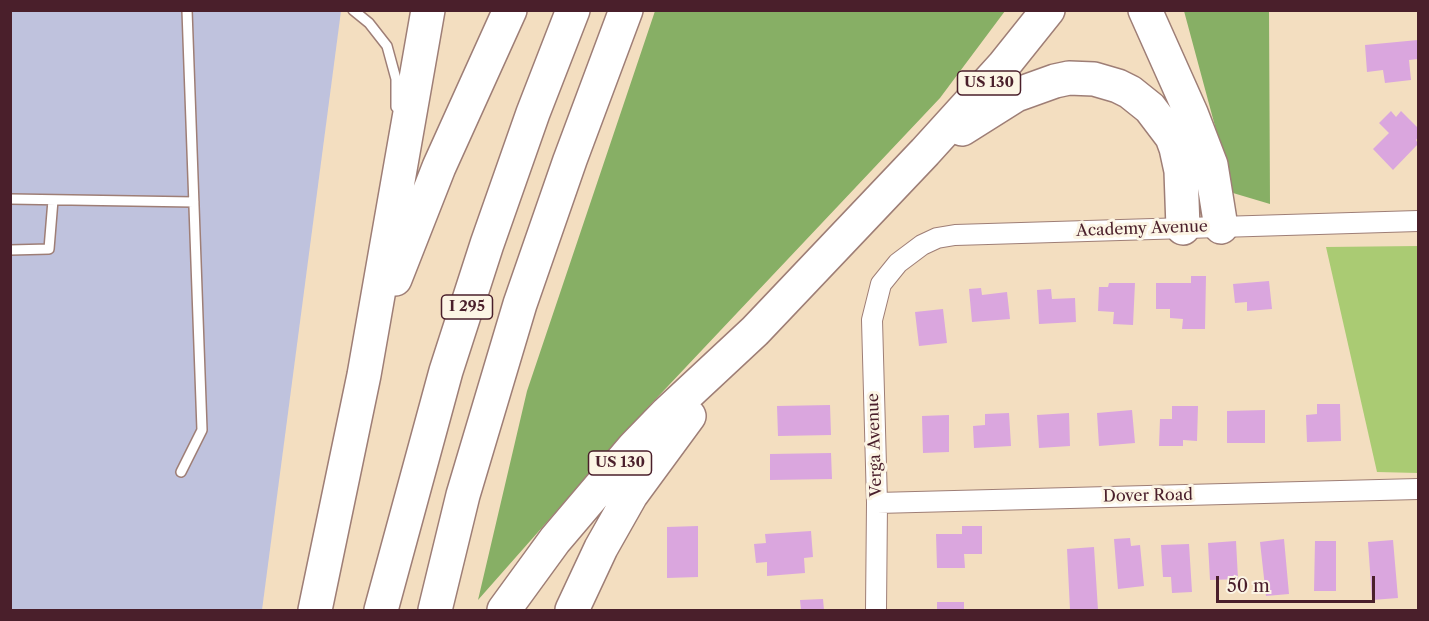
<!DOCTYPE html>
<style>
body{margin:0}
#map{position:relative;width:1429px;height:621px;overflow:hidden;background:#f3dec0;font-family:"Libre Caslon Text",serif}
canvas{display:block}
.frame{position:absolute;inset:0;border:12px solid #4a1f2b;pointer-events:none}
.scale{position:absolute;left:1216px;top:576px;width:159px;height:27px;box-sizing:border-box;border:3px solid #4a1f2b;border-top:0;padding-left:8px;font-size:18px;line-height:21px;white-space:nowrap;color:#4a1f2b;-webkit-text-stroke:4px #fcf5e5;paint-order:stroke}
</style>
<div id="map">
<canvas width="1429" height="621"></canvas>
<div class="frame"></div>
<div class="scale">50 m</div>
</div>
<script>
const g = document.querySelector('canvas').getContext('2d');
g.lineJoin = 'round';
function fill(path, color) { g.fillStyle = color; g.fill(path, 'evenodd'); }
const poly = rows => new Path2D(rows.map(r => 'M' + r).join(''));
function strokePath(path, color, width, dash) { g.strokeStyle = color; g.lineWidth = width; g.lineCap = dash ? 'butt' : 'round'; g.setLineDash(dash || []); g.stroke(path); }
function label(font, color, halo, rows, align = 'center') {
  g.font = font + ' "Libre Caslon Text",serif'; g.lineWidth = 6; g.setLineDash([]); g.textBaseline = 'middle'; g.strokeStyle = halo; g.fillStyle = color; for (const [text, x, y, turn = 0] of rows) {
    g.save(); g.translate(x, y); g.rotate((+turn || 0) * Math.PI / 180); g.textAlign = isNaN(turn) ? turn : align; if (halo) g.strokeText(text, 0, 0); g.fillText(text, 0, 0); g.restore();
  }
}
fill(poly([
 [10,11,341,11,262,610,11,610]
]), '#bfc2dd');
fill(poly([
 [1418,246,1418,473,1377,472,1326,247]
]), '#aacb73');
fill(poly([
 [655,11,1005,11,940,98,652,403,478,600,527,391],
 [1184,11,1269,11,1270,204,1233,193]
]), '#87af65');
fill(poly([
 [1418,40,1418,59,1409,60,1411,80,1385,83,1383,70,1367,72,1365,45],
 [1391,111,1396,117,1401,111,1418,128,1418,137,1416,140,1418,144,1393,170,1373,149,1389,133,1379,123],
 [1191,276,1206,276,1205,329,1182,329,1183,319,1170,318,1170,309,1156,309,1156,283,1191,283],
 [1269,281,1272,309,1247,311,1247,302,1235,303,1233,284],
 [1109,283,1135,283,1133,325,1113,324,1114,312,1098,311,1099,287,1108,287],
 [981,288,982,295,1007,292,1010,319,972,322,969,289],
 [1051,289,1052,299,1075,298,1076,322,1039,324,1037,290],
 [943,309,947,343,919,346,915,312],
 [1317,404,1340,404,1341,441,1307,442,1306,415,1317,414],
 [830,405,831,435,778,436,777,406],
 [1172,406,1198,406,1197,441,1183,440,1183,446,1159,446,1160,419,1172,419],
 [1132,410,1135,443,1099,446,1097,413],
 [1265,410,1265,443,1227,443,1227,411],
 [1009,413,1011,446,974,448,973,426,985,425,985,414],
 [1069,413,1070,446,1039,448,1037,415],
 [949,415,949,452,923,453,922,416],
 [831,453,832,479,770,480,770,454],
 [698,526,698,577,667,578,667,527],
 [962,526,982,526,982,554,964,554,965,568,937,568,936,534,962,534],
 [811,531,813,557,804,558,805,573,767,576,767,562,756,563,754,544,766,543,765,534],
 [1130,538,1131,546,1140,545,1144,586,1118,589,1114,539],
 [1284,539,1289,594,1266,596,1260,542],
 [1393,540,1398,598,1372,600,1368,542],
 [1236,541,1238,579,1210,580,1208,543],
 [1315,541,1336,541,1336,591,1314,591],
 [1189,544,1192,592,1172,593,1171,577,1163,577,1161,545],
 [1094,547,1098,610,1070,610,1067,549],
 [823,599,824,610,801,610,800,600],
 [937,602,964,602,964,610,937,610]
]), '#daa6de');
const lane = poly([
 [353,10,369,23,387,46,396,79,396,107],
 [10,199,194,202],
 [10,250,49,249,53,200],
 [181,472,202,430,187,10]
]);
const street = poly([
 [877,503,1418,489],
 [876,610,877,503,872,320,881,284,898,263,922,245,937,238,955,235,1418,221]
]);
const highway = poly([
 [1145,10,1191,113,1211,165,1221,227],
 [962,129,1016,95,1055,81,1069,78,1094,79,1118,86,1130,92,1150,108,1172,137,1176,148,1181,171,1183,228],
 [395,279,439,167,510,10],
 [315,610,364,375,428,10],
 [381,610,446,371,487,244,533,113,573,10],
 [435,610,463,495,520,304,570,160,626,10],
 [504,610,555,540,634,447,667,413,755,331,925,152,1004,65,1048,10],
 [572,610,601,548,631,495,689,416]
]);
strokePath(lane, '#9e7e76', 12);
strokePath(street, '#9e7e76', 22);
strokePath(highway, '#9e7e76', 36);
strokePath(lane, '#fff', 9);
strokePath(street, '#fff', 20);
strokePath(highway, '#fff', 33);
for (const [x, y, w] of [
 [989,83,63],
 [467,307,51],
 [620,463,63]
]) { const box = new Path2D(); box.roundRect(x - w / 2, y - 12, w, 24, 4.5); g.fillStyle = '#fcf5e5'; g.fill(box); strokePath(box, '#4a1f2b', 1.5); }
label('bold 15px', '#4a1f2b', null, [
 ["US 130",989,83],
 ["I 295",467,307],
 ["US 130",620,463]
]);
label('16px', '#4a1f2b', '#fcf5e5', [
 ["Academy Avenue",1142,229,-2],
 ["Verga Avenue",875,445,-92],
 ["Dover Road",1148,496,-1]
]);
</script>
